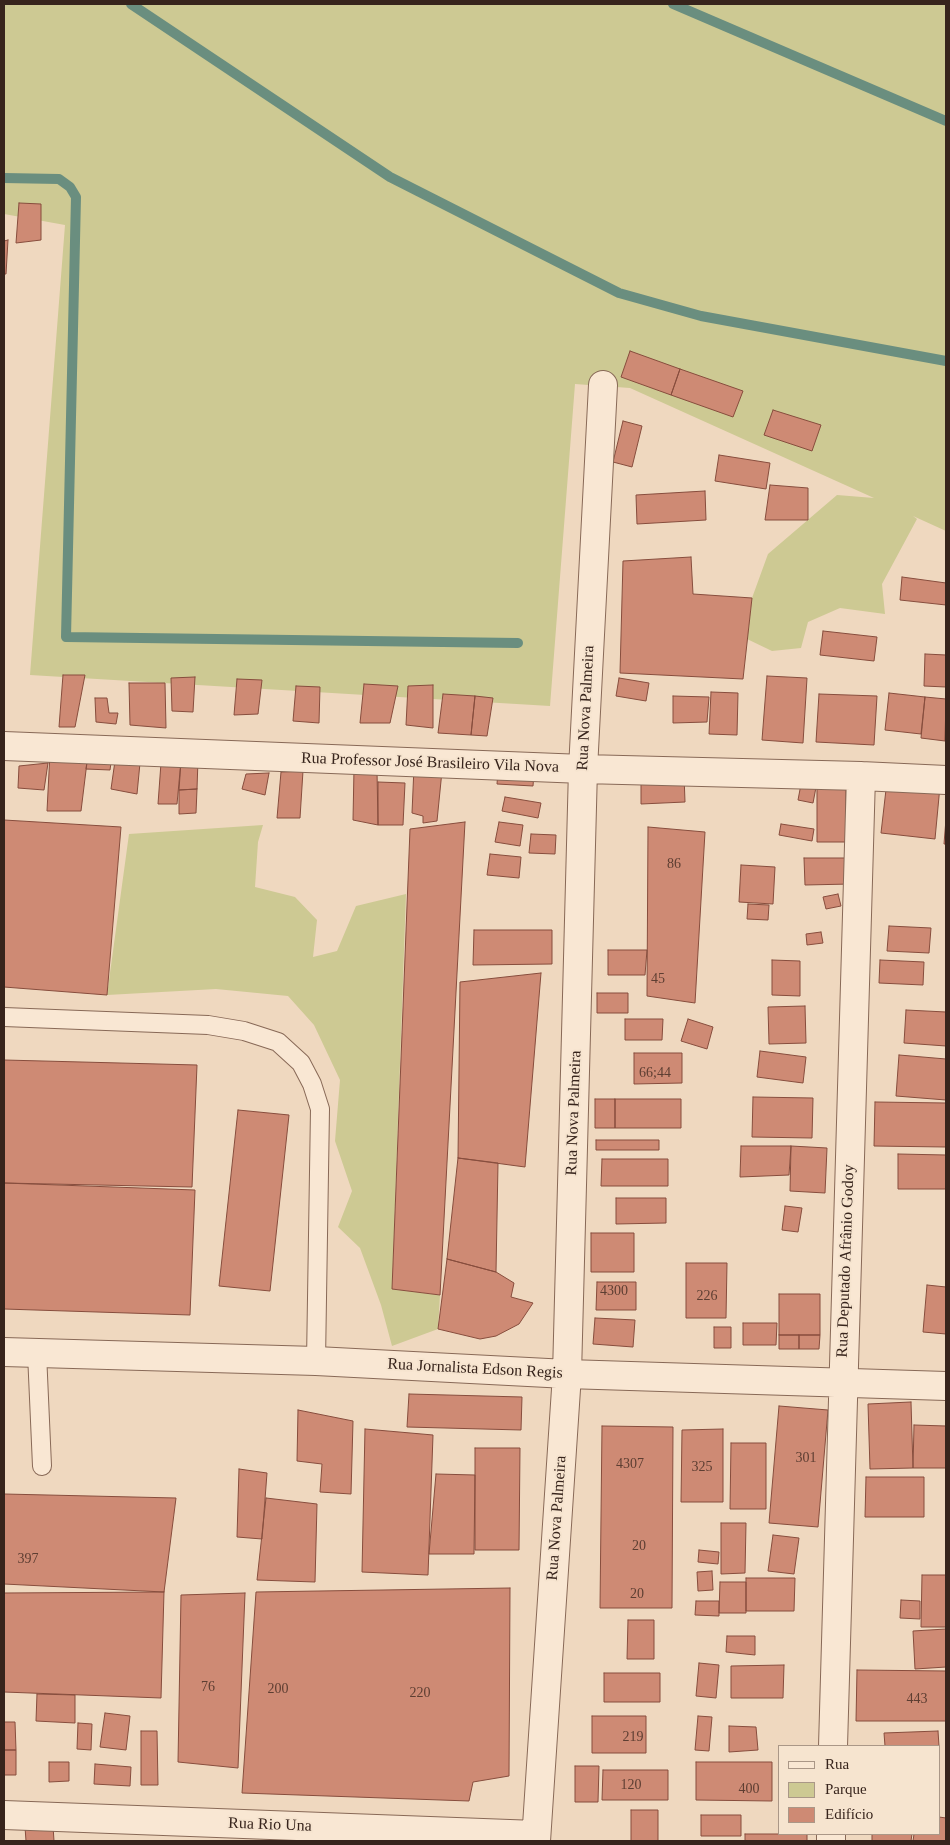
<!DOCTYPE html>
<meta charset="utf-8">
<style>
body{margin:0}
#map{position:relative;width:950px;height:1845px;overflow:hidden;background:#efd8bf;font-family:"Times New Roman",serif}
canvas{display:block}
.frame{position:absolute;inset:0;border:5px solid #37241c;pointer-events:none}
.legend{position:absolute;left:778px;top:1745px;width:162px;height:90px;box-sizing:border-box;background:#f6e4cf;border:1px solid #aa9787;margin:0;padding:6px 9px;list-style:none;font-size:15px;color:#37241c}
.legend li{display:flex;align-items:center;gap:10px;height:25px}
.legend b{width:25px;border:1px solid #aa9787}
</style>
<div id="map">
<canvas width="950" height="1845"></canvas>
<div class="frame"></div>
<ul class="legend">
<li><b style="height:6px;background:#f9e7d3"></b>Rua</li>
<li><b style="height:14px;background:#cdc993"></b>Parque</li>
<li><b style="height:14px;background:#ce8a74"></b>Edifício</li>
</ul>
</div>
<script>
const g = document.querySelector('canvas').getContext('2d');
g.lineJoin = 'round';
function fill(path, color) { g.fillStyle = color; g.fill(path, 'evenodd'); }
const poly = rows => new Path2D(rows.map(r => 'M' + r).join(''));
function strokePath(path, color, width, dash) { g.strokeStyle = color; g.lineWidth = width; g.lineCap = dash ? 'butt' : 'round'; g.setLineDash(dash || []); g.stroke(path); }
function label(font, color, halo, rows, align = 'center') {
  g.font = font + ' "Times New Roman",serif'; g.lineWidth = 4; g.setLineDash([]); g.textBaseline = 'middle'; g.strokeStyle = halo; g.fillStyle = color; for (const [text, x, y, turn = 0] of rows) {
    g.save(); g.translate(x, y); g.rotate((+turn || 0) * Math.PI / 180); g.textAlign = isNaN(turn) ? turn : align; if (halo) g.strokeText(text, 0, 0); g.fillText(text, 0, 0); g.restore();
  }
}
fill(poly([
 [4,4,946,4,946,531,913,516,917,519,882,584,885,614,840,608,808,622,801,648,772,651,747,639,752,598,768,554,837,495,874,498,630,388,575,384,550,706,30,675,65,225,4,214],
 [263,825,258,842,255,887,295,897,317,920,313,957,337,951,356,906,406,894,392,1289,440,1295,438,1329,392,1346,381,1305,360,1248,338,1227,352,1191,335,1141,340,1080,314,1025,288,996,216,989,107,995,129,834]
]), '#cdc993');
strokePath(poly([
 [131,4,390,177,619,293,701,316,946,361],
 [673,4,946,121],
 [4,178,59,179,70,187,76,197,66,637,518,643]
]), '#6a8e7f', 10);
const building = poly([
 [19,203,41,204,41,240,16,243,19,203],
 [8,240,6,274,4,274,4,241,8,240],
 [630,351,680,369,671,395,621,377,630,351],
 [680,369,743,391,733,417,671,395,680,369],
 [773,410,821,425,812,451,764,435,773,410],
 [623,421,642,426,632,467,613,462,623,421],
 [719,455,770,463,766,489,715,481,719,455],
 [770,485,808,488,808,520,765,520,770,485],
 [705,491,706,520,637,524,636,495,705,491],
 [691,557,693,594,752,598,743,679,620,673,623,561,691,557],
 [902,577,946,583,946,605,900,600,902,577],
 [823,631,877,637,874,661,820,655,823,631],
 [925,654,946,655,946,687,924,686,925,654],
 [63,675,85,675,75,727,59,727,63,675],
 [767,676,807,678,803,743,762,740,767,676],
 [195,677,193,712,172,711,171,678,195,677],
 [619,678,649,683,646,701,616,696,619,678],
 [237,679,262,680,258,714,234,715,237,679],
 [129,683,165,683,166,728,130,725,129,683],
 [364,684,398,686,390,723,360,723,364,684],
 [433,685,433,728,406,725,408,686,433,685],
 [296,686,320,687,319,723,293,721,296,686],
 [711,692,738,693,737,735,709,734,711,692],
 [889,693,925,697,921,734,885,730,889,693],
 [443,694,475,696,471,735,438,733,443,694],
 [819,694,877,696,874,745,816,742,819,694],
 [475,696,493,698,487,736,471,735,475,696],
 [673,696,709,697,707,722,673,723,673,696],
 [925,697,946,699,945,741,921,738,925,697],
 [95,698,107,698,109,713,118,713,116,724,96,722,95,698],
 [50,753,88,754,81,811,47,811,50,753],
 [88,754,112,756,110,770,86,769,88,754],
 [198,760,197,789,179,790,181,761,198,760],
 [115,761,140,763,137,794,111,789,115,761],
 [181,761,177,804,158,804,161,763,181,761],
 [48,763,44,790,18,788,19,766,48,763],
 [414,767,442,771,437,821,423,823,423,816,412,813,414,767],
 [354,769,377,771,378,825,353,820,354,769],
 [303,771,300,818,277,818,281,772,303,771],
 [498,771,534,773,533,786,497,784,498,771],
 [269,773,265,795,242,789,246,774,269,773],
 [684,775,685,802,641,804,641,777,684,775],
 [802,779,817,782,813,803,798,800,802,779],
 [817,779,846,779,846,842,817,842,817,779],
 [887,781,940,786,935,839,881,833,887,781],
 [378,782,405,783,403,825,378,825,378,782],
 [197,789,196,813,179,814,179,790,197,789],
 [505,797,541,803,538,818,502,811,505,797],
 [946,819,946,844,944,844,946,819],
 [4,820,121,827,107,995,4,987,4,820],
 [465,822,440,1295,392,1289,410,829,465,822],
 [499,822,523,825,520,846,495,842,499,822],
 [781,824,814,829,812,841,779,835,781,824],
 [648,827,705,832,695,1003,647,996,648,827],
 [531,834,556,835,555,854,529,853,531,834],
 [490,854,521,857,519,878,487,875,490,854],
 [804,858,851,858,851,884,805,885,804,858],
 [741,865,775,867,773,904,739,902,741,865],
 [838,894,841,906,826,909,823,897,838,894],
 [748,904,769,905,768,920,747,919,748,904],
 [889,926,931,928,929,953,887,951,889,926],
 [474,930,552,930,552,964,473,965,474,930],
 [821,932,823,943,807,945,806,934,821,932],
 [608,950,647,950,645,975,608,975,608,950],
 [772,960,800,961,800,996,772,995,772,960],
 [880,960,924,962,923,985,879,983,880,960],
 [541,973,525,1167,458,1158,460,982,541,973],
 [597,993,628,993,628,1013,597,1013,597,993],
 [805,1006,806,1043,769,1044,768,1007,805,1006],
 [906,1010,946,1012,946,1046,904,1043,906,1010],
 [625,1019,663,1019,662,1040,625,1040,625,1019],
 [688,1019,713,1027,707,1049,681,1041,688,1019],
 [760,1051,806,1057,803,1083,757,1077,760,1051],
 [634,1053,682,1053,682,1083,634,1084,634,1053],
 [899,1055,946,1059,946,1100,896,1096,899,1055],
 [4,1060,197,1065,192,1187,4,1183,4,1060],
 [753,1097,813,1098,812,1138,752,1137,753,1097],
 [595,1099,615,1099,615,1128,595,1128,595,1099],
 [615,1099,681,1099,681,1128,615,1128,615,1099],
 [875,1102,946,1103,946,1147,874,1146,875,1102],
 [238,1110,289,1115,270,1291,219,1286,238,1110],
 [596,1140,659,1140,659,1150,596,1150,596,1140],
 [741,1146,791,1146,789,1175,740,1177,741,1146],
 [791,1146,827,1148,825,1193,790,1191,791,1146],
 [898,1154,946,1155,946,1189,898,1189,898,1154],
 [458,1158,498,1163,496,1272,447,1259,458,1158],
 [602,1159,668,1159,668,1186,601,1186,602,1159],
 [4,1183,195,1190,190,1315,4,1309,4,1183],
 [616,1198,666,1198,666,1223,616,1224,616,1198],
 [785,1206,802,1208,798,1232,782,1230,785,1206],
 [591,1233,634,1233,634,1272,591,1272,591,1233],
 [447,1259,496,1272,514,1283,511,1297,533,1303,519,1324,496,1336,480,1339,438,1329,447,1259],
 [686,1263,727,1263,726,1318,686,1318,686,1263],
 [597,1282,636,1282,636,1310,596,1310,597,1282],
 [927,1285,946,1287,946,1334,923,1332,927,1285],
 [779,1294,820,1294,820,1335,779,1335,779,1294],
 [595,1318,635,1320,633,1347,593,1344,595,1318],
 [743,1323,777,1323,776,1345,743,1345,743,1323],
 [714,1327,731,1327,731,1348,714,1348,714,1327],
 [779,1335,799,1335,799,1349,779,1349,779,1335],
 [799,1335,820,1335,819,1349,799,1349,799,1335],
 [409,1394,522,1397,521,1430,407,1427,409,1394],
 [911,1402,913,1468,870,1469,868,1404,911,1402],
 [779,1406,828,1410,818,1527,769,1523,779,1406],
 [298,1410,353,1421,351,1494,320,1492,322,1464,297,1461,298,1410],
 [914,1425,946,1426,946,1468,913,1468,914,1425],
 [602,1426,673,1427,672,1608,600,1608,602,1426],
 [365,1429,433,1435,428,1575,362,1572,365,1429],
 [723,1429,723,1502,681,1502,682,1430,723,1429],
 [731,1443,766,1443,766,1509,730,1509,731,1443],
 [475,1448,520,1448,519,1550,475,1550,475,1448],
 [239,1469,267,1473,262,1539,237,1537,239,1469],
 [436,1474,475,1475,474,1554,429,1554,436,1474],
 [866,1477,924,1477,924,1517,865,1517,866,1477],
 [4,1494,176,1498,164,1592,4,1584,4,1494],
 [266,1498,317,1504,315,1582,257,1580,266,1498],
 [721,1523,746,1523,745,1573,721,1574,721,1523],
 [773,1535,799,1538,794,1574,768,1571,773,1535],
 [699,1550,719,1552,718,1564,698,1562,699,1550],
 [712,1571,713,1590,698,1591,697,1572,712,1571],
 [922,1575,946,1575,946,1627,921,1627,922,1575],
 [746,1578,795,1578,794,1611,746,1611,746,1578],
 [720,1582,746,1582,746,1613,719,1613,720,1582],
 [510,1588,509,1776,473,1782,469,1801,242,1793,256,1592,510,1588],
 [164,1592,161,1698,4,1692,4,1593,164,1592],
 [245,1593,238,1768,178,1762,181,1595,245,1593],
 [901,1600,920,1601,920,1619,900,1618,901,1600],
 [696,1601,719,1601,719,1616,695,1615,696,1601],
 [628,1620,654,1620,654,1659,627,1659,628,1620],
 [946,1629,946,1667,915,1669,913,1631,946,1629],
 [727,1636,755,1636,755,1655,726,1652,727,1636],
 [699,1663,719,1665,716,1698,696,1696,699,1663],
 [784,1665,783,1698,731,1698,731,1666,784,1665],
 [857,1670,946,1671,946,1721,856,1721,857,1670],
 [604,1673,660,1673,660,1702,604,1702,604,1673],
 [37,1694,75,1695,75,1723,36,1721,37,1694],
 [105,1713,130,1716,126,1750,100,1747,105,1713],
 [592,1716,646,1716,646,1753,592,1753,592,1716],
 [698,1716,712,1717,709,1751,695,1750,698,1716],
 [4,1722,15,1722,16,1750,4,1750,4,1722],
 [78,1723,92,1724,91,1750,77,1749,78,1723],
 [729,1726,756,1727,758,1750,729,1752,729,1726],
 [141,1731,157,1731,158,1785,141,1785,141,1731],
 [938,1731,939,1746,885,1746,884,1733,938,1731],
 [4,1750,16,1750,16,1775,4,1775,4,1750],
 [49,1762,69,1762,69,1781,49,1782,49,1762],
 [696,1762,772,1762,772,1801,696,1800,696,1762],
 [95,1764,131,1767,130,1786,94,1784,95,1764],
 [575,1766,599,1766,598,1802,575,1802,575,1766],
 [603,1770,668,1770,668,1800,602,1800,603,1770],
 [631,1810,658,1810,658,1841,631,1841,631,1810],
 [701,1815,741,1815,741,1836,701,1836,701,1815],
 [939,1817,946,1818,946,1841,913,1841,914,1834,939,1834,939,1817],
 [53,1826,54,1841,26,1841,25,1827,53,1826],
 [745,1834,807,1834,807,1841,745,1841,745,1834],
 [872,1834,912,1834,911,1841,872,1841,872,1834]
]);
fill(building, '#ce8a74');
strokePath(building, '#874d3d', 1);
const service = poly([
 [4,1017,208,1025,244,1031,278,1042,301,1063,312,1084,320,1109,316,1361],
 [37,1353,42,1466]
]);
const minor = poly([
 [4,746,583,769,861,776,946,780],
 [4,1352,316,1361,567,1374,946,1386],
 [833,1746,861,776],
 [4,1815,536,1835],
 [536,1841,567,1374,583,769,603,385],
 [831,1841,831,1834]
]);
strokePath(service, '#886957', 20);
strokePath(minor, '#886957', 30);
strokePath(service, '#f9e7d3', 18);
strokePath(minor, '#f9e7d3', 28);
label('14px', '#5d3e32', null, [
 ["86",674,864],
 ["45",658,979],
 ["66;44",655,1073],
 ["4300",614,1291],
 ["226",707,1296],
 ["301",806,1458],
 ["4307",630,1464],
 ["325",702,1467],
 ["20",639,1546],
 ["397",28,1559],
 ["20",637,1594],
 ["76",208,1687],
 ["200",278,1689],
 ["220",420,1693],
 ["443",917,1699],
 ["219",633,1737],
 ["120",631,1785],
 ["400",749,1789]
]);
label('16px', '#37241c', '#f6e4cf', [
 ["Rua Nova Palmeira",586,708,-87],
 ["Rua Professor José Brasileiro Vila Nova",430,763,2],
 ["Rua Nova Palmeira",574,1113,-88],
 ["Rua Deputado Afrânio Godoy",846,1261,-88],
 ["Rua Jornalista Edson Regis",475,1369,3],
 ["Rua Nova Palmeira",557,1518,-86],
 ["Rua Rio Una",270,1825,2]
]);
</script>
